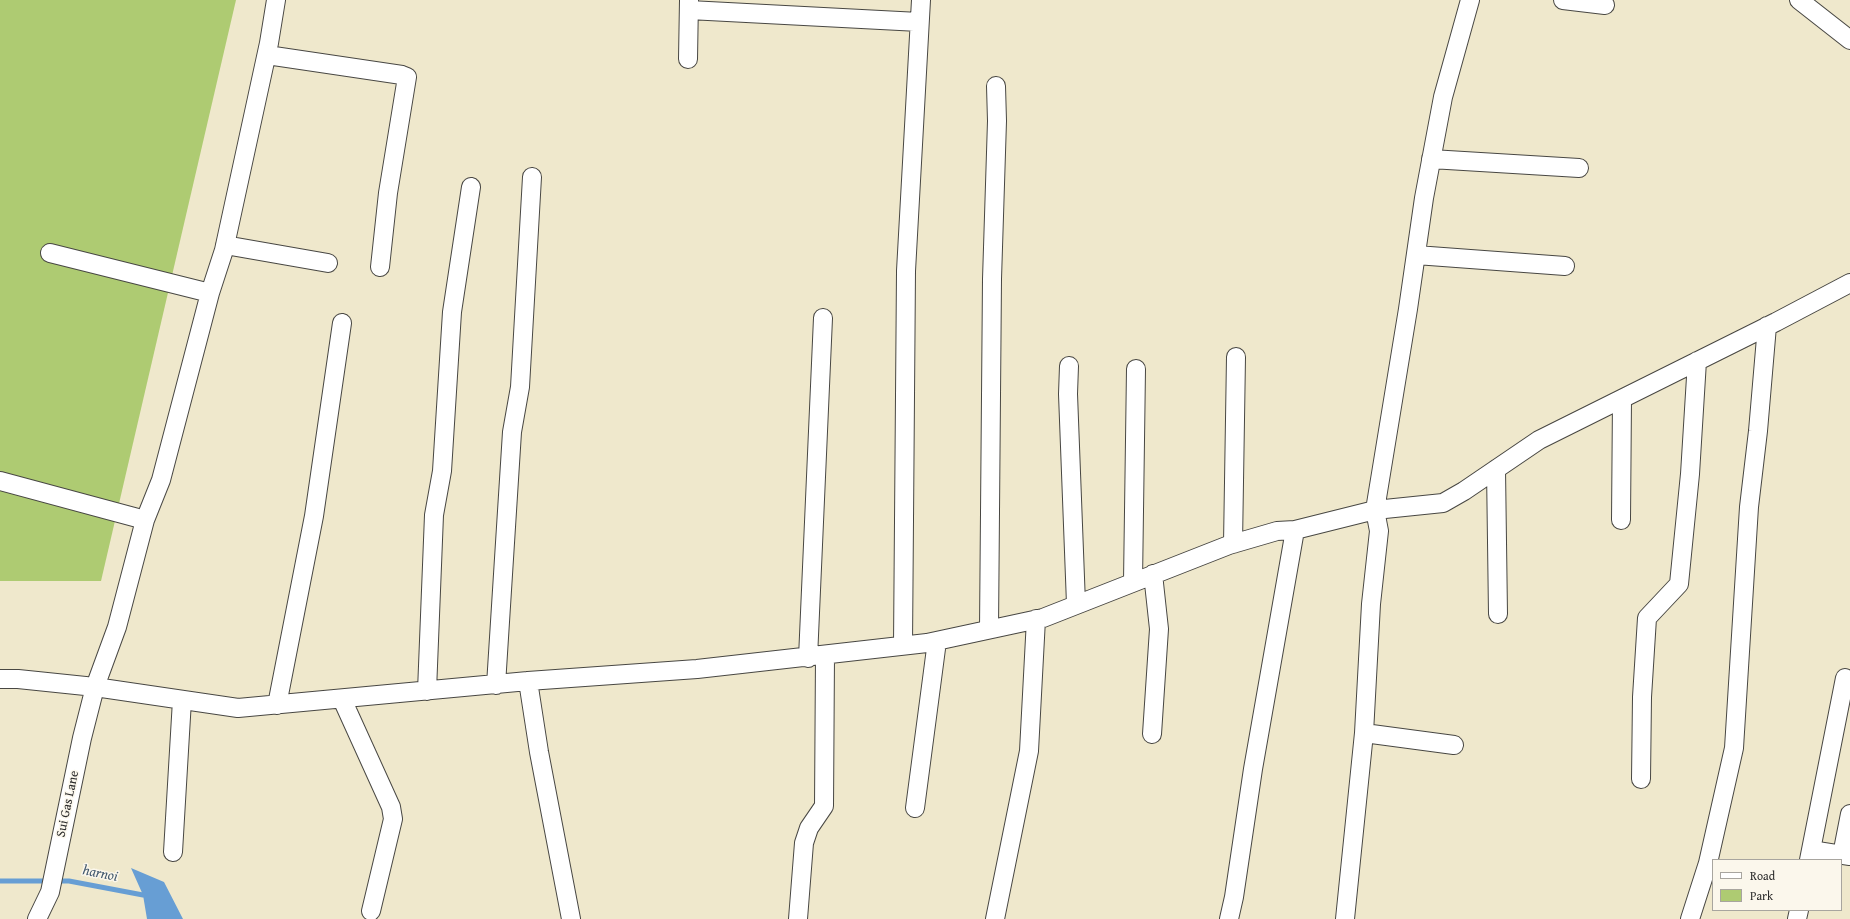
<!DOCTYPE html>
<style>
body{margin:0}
#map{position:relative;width:1850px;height:919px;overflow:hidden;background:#efe8cc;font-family:"Gentium Book Plus",serif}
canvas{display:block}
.legend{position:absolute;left:1712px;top:859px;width:130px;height:52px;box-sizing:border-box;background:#fbf7ec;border:1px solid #a8a59f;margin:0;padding:5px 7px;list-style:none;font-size:12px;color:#2b2b2b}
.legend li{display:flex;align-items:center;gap:8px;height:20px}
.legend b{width:20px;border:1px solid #a8a59f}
</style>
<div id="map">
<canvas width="1850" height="919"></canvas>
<ul class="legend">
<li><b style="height:5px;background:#fff"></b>Road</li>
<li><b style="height:11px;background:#aecb72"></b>Park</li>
</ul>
</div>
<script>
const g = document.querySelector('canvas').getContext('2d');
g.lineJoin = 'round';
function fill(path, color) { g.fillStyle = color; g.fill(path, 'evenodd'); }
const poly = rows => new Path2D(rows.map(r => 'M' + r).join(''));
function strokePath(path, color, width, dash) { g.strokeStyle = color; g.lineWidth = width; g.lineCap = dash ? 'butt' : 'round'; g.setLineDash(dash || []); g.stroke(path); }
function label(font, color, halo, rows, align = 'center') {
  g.font = font + ' "Gentium Book Plus",serif'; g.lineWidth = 3; g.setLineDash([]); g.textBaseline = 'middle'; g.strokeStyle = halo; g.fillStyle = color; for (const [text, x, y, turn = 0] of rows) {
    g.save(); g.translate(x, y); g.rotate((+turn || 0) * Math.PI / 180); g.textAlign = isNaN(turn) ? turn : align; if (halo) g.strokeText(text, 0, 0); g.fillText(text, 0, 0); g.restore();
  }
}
fill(poly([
 [0,0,236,0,101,581,0,581]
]), '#aecb72');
fill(poly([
 [131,868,164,882,183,919,147,919,143,895]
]), '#679ed4');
strokePath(poly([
 [0,881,69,881,143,895,148,891]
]), '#679ed4', 5);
const minor = poly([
 [1563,0,1605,5],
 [1799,0,1850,40],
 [689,10,919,22],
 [267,55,402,75,407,77,388,193,380,267],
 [688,59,689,0],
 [1431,159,1579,168],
 [225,245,328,263],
 [50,253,210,293],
 [1416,255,1565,266],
 [1069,366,1068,394,1076,604],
 [1496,469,1498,614],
 [0,481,145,520],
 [1621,520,1622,399],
 [1233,544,1236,357],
 [1133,582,1136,369],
 [989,629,992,279,997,121,996,86],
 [903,645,906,271,921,0],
 [808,658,823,318],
 [0,679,18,679,95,687,238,708,528,681,697,669,927,643,1043,618,1229,545,1277,531,1295,530,1375,510,1443,503,1464,491,1539,440,1776,322,1850,283],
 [528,681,539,752,571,919],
 [496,685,512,432,520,387,532,177],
 [427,691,434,515,442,471,452,312,471,187],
 [342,699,391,807,393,819,371,911],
 [277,705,314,516,342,323],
 [1364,733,1454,745],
 [1152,734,1159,629,1153,574],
 [1641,779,1642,697,1647,618,1679,584,1690,474,1697,361],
 [915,808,937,641],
 [1811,850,1850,856],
 [173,852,182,700],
 [1842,855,1850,814],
 [1809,860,1845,678],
 [37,919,50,892,82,738,95,687,117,627,145,520,161,480,210,293,224,250,269,43,276,0],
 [798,919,804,843,809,828,824,806,825,656],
 [995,919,1029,751,1036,619],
 [1229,919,1234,897,1253,769,1295,530],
 [1345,919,1364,733,1371,604,1379,531,1375,510,1408,309,1424,198,1443,97,1470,0],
 [1690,919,1708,863,1734,748,1749,507,1758,431,1767,326],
 [1797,919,1799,910]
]);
strokePath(minor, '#484743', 20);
strokePath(minor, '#fff', 18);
label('13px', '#2b2b2b', '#fbf7ec', [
 ["Sui Gas Lane",68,804,-78]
]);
label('italic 14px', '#43596f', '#fbf7ec', [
 ["harnoi",100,874,11]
]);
</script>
